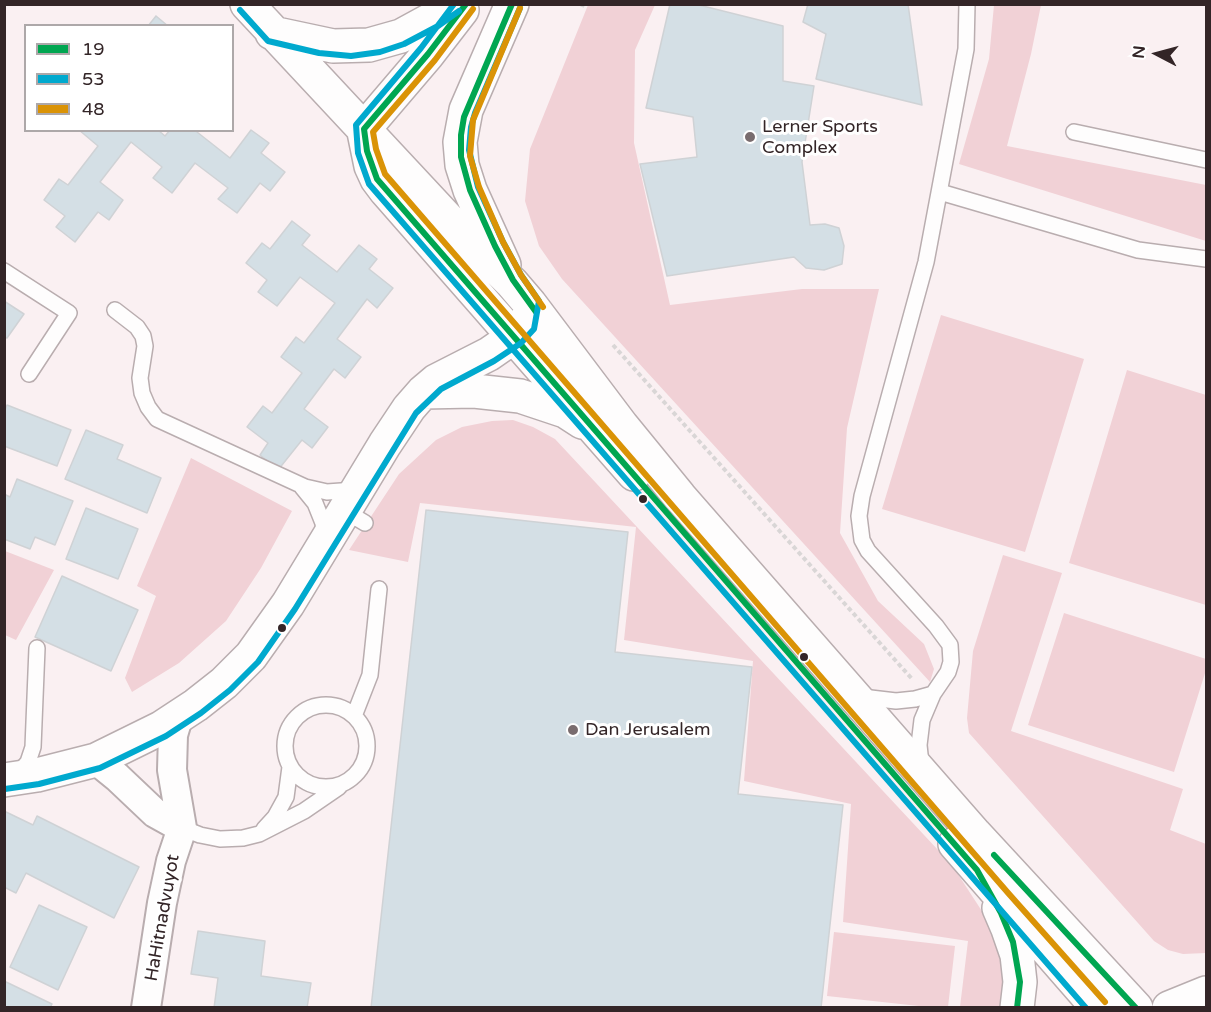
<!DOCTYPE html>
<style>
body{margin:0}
#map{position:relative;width:1211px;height:1012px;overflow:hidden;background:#faf0f2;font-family:"Varela Round",sans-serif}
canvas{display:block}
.frame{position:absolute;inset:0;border:6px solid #332527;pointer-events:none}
.legend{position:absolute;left:24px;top:24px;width:210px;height:108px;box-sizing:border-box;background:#fff;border:2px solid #ada8a9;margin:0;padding:8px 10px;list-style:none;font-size:18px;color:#332527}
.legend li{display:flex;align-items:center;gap:12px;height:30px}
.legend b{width:30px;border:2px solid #ada8a9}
.north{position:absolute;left:1127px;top:24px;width:60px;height:60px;-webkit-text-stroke:4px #fff;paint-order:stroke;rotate:276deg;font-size:16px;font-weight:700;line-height:24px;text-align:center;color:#332527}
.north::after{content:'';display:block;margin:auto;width:21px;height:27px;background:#332527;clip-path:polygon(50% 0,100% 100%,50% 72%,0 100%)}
</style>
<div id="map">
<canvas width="1211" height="1012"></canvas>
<div class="frame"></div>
<ul class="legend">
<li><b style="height:8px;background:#00a651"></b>19</li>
<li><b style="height:8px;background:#00a9ce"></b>53</li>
<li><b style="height:8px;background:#da9306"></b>48</li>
</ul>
<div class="north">N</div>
</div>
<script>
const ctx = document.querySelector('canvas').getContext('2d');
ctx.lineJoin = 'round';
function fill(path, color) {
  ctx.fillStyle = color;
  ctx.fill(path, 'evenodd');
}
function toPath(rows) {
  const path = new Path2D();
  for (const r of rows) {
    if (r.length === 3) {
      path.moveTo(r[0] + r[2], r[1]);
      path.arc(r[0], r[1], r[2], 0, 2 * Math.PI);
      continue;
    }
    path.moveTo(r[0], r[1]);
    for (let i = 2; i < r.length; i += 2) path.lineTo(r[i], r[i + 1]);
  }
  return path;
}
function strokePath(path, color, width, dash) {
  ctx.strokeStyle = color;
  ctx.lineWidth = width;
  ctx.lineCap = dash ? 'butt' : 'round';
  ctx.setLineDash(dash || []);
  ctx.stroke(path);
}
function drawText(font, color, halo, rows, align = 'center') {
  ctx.font = font + ' "Varela Round",sans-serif';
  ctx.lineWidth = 6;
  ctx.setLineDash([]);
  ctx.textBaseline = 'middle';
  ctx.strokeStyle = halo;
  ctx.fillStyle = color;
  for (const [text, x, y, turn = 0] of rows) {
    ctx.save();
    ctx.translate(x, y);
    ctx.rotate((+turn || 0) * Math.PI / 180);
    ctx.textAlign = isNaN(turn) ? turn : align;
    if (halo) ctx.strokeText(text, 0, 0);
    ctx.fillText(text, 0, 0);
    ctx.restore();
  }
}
const green = toPath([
 [588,5,655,5,635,50,634,143,670,305,802,289,879,289,847,428,840,533,878,601,924,644,934,669,930,682,562,279,539,246,525,201,530,149],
 [994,5,1041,5,1031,54,1007,146,1206,185,1206,241,959,164,989,59],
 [941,315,1084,359,1025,552,882,509],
 [1127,370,1206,395,1206,605,1069,563],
 [513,420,533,427,555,439,952,865,989,922,1006,960,1003,1007,960,1007,968,941,843,922,851,804,744,781,753,661,624,640,636,527,420,503,408,562,349,550,399,474,436,440,462,427,492,421],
 [191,458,292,511,261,568,226,621,179,663,132,692,125,678,156,596,137,586],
 [5,551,54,570,16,640,5,635],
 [1003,555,1062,573,1011,731,1183,789,1170,830,1206,844,1206,953,1183,954,1168,950,1154,941,969,733,967,718,973,651],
 [1064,613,1206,659,1206,670,1174,772,1028,725],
 [834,932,955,946,948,1007,928,1007,827,996]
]);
const building = toPath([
 [670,4,695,4,783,26,783,81,814,86,802,162,810,225,825,224,839,228,844,246,842,264,824,270,806,268,794,257,667,276,640,164,697,157,693,117,646,108,670,4],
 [808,4,908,4,922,105,816,79,826,34,803,22,808,4],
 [156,16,168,26,148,26,156,16],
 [79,130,158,130,165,136,170,130,198,130,197,132,230,158,251,130,269,143,261,153,285,172,270,191,260,183,237,213,218,199,228,188,195,163,172,193,153,178,162,167,131,142,100,182,123,200,109,220,98,212,75,242,56,227,65,216,44,200,59,179,68,185,98,146,79,130],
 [292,221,310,235,302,245,337,272,359,245,377,259,369,269,393,288,377,308,367,299,337,339,361,357,345,378,334,369,304,409,328,427,312,448,302,440,278,470,260,455,268,443,247,427,263,406,272,413,302,373,281,357,296,337,304,343,335,303,300,277,277,306,258,292,267,280,246,263,262,243,270,249,292,221],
 [4,301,24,314,7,338,4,337,4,301],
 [7,405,71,430,57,466,4,446,4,412,7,405],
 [86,430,123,445,117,459,161,478,147,513,65,479,86,430],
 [17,479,73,501,55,545,35,537,30,549,4,539,4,494,10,497,17,479],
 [86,508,138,529,118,579,66,559,86,508],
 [426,510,628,532,615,652,752,667,738,794,843,805,821,1008,371,1008,426,510],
 [62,576,138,610,111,671,35,637,62,576],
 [4,811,33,825,37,816,139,867,114,918,26,873,16,893,4,887,4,811],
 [39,905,87,927,58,990,10,967,39,905],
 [198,931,265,941,261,976,311,983,307,1008,214,1008,218,978,191,974,198,931],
 [4,981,52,1004,50,1008,4,1008,4,981]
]);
const path = toPath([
 [582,7,583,4],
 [613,345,913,680]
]);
const lane = toPath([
 [1074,132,1206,160],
 [940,192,1138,250,1206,259],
 [4,271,69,313,29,374],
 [115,310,137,327,143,336,145,346,140,378,142,393,148,407,157,419,305,487,327,492,355,490],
 [302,487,315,503,323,523,325,538],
 [345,511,365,523],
 [862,697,896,701,915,699,933,694],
 [326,746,41],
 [354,716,370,675,379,589],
 [921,764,919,745,922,720,933,694,948,672,951,662,950,645,936,626,868,551,862,540,859,516,862,496,926,262,966,49,967,4],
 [17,775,28,762,33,747,37,648],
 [182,828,200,835,220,839,243,838,259,834,304,811,339,787],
 [264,829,275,817,286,797,290,767]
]);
const street = toPath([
 [96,760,117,777,155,813,182,828],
 [146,1008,162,903,171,861,182,828,172,770,173,735,178,718]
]);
const secondary = toPath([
 [247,4,456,228,512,283,530,304,622,426,680,497,975,834,1136,1008],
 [272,33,333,46,369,45,401,36,434,18,454,4],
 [364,129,428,54,462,10],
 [364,132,371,166,377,179,386,191,634,474],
 [504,265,470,190,462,165,460,142,466,110,512,4],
 [423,392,474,391,520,396,565,411,582,422],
 [4,780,37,775,96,760,161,728,196,705,224,683,251,656,288,604,385,444,409,408,423,392,436,381,489,354,515,336,522,329,527,319],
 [955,844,1098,1008],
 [999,908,1008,929,1017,955,1020,982,1017,1008],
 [1169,1008,1206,993]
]);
const bus1 = toPath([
 [466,4,428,54,364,129,367,151,377,179,977,870,1001,913,1013,942,1020,982,1017,1008],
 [512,4,464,117,461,135,461,157,470,190,495,246,513,280,536,312],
 [994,855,1136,1008]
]);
const bus2 = toPath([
 [454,4,421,48,356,125,358,153,369,184,1086,1008],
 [240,10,268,41,319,53,351,56,380,52,404,44,438,26,459,11],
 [5,789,39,784,100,768,166,736,201,713,230,690,258,662,295,609,416,413,441,389,494,361,521,343,534,329,539,301,521,275,503,242,478,187,469,150,471,127,475,113,520,8]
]);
const bus3 = toPath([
 [520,8,473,120,470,156,479,187,503,242,521,275,543,307],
 [473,9,435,60,373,132,376,149,385,174,1009,894,1105,1002]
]);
const markers = [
 [750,137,6,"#796c6e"],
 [643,499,5,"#332527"],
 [282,628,5,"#332527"],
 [804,657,5,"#332527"],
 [573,730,6,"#796c6e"]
];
const poiNames = [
 ["Lerner Sports",762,127],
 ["Complex",762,148],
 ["Dan Jerusalem",585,730]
];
const streetNames = [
 ["HaHitnadvuyot",163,918,-80]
];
fill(green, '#f1d1d6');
fill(building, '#d4dfe5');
strokePath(building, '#cfd2d5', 1.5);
strokePath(lane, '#b9adaf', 18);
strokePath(street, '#b9adaf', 32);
strokePath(secondary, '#b9adaf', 36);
strokePath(path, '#d9d6d6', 4, [4.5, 3]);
strokePath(lane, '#fefdfd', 15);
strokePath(street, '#fefdfd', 28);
strokePath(secondary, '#fefdfd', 33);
strokePath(bus1, '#00a651', 6);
strokePath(bus2, '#00a9ce', 6);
strokePath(bus3, '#da9306', 6);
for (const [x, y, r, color] of markers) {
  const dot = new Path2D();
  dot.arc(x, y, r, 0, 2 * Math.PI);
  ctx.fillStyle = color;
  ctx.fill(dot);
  strokePath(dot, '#fff', 2);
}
drawText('18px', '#332527', '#fff', poiNames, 'left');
drawText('18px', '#332527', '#fff', streetNames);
</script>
